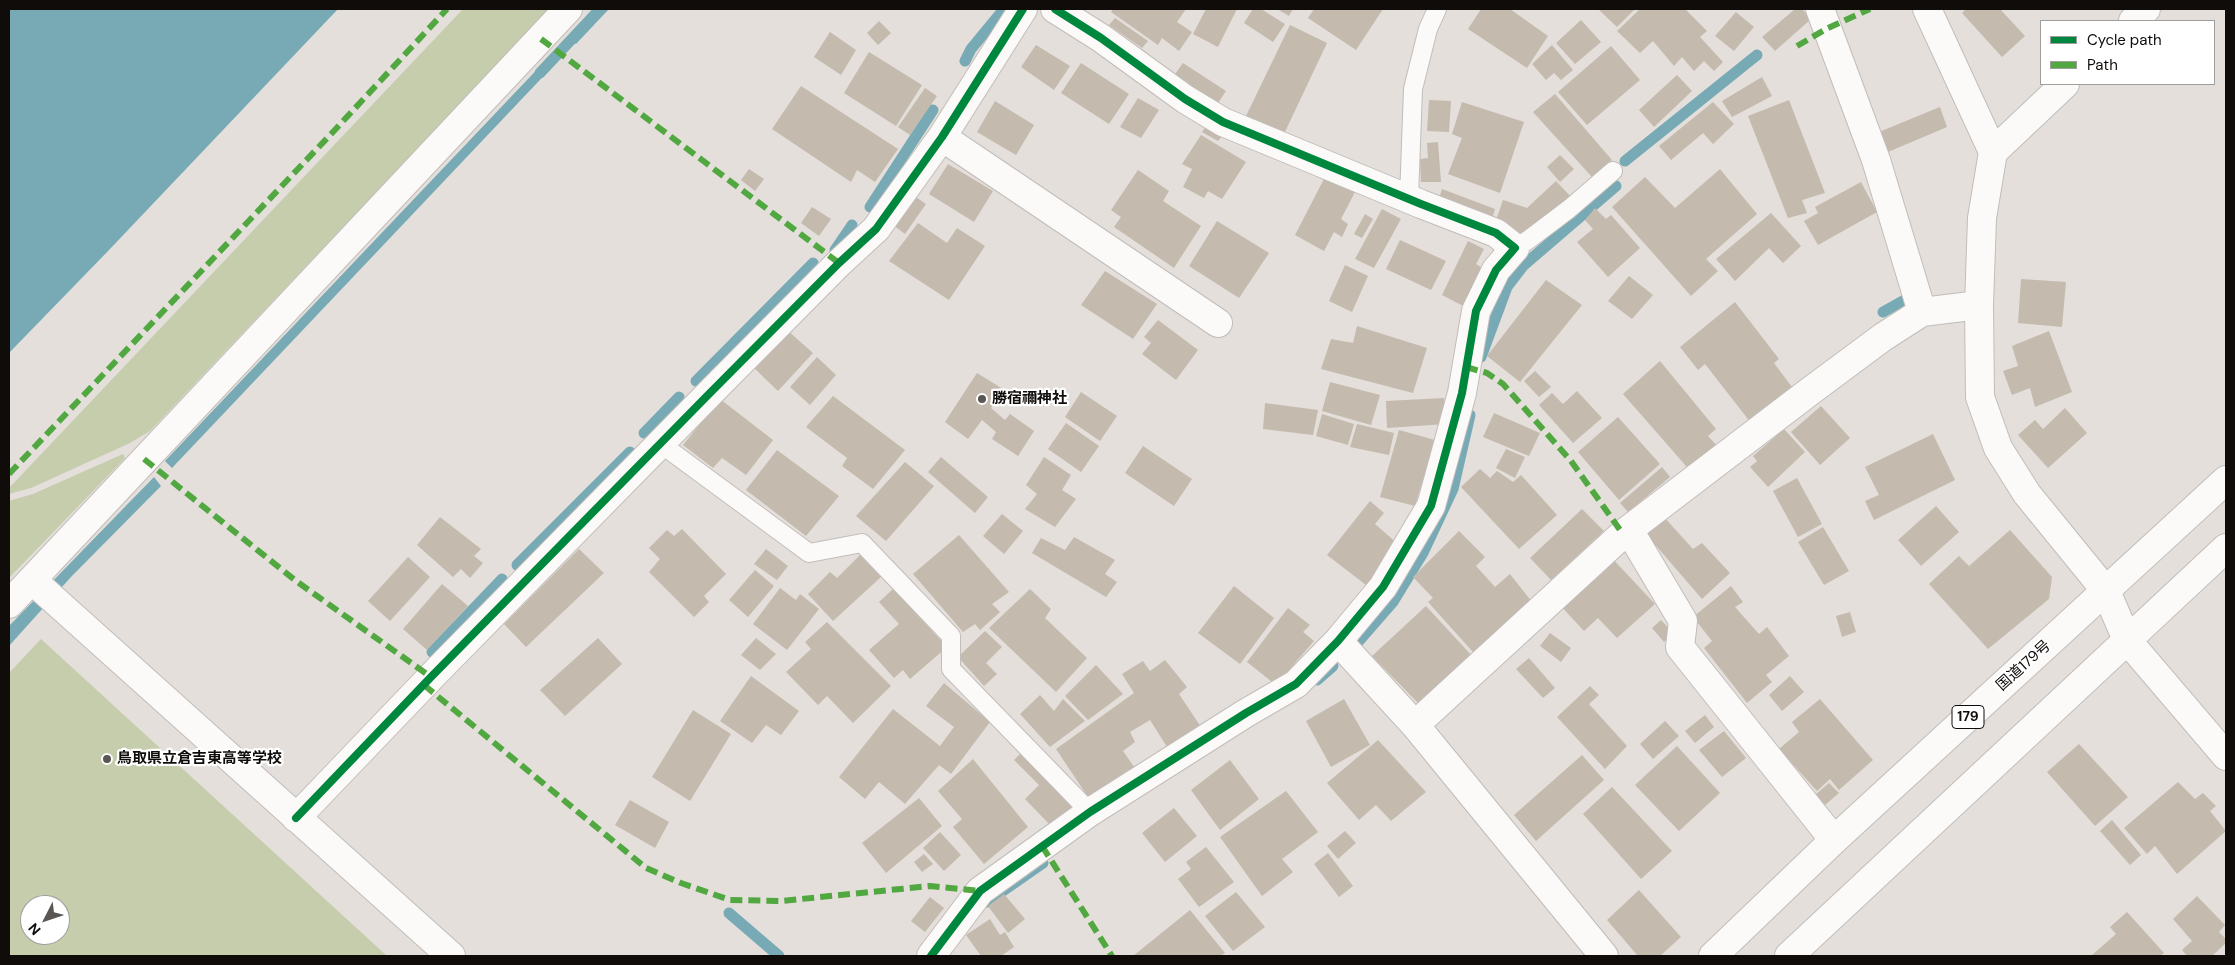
<!DOCTYPE html>
<meta charset="utf-8">
<style>
body{margin:0}
#map{position:relative;width:2235px;height:965px;overflow:hidden;background:#e4dfda;font-family:"DM Sans",sans-serif}
canvas{display:block}
.frame{position:absolute;inset:0;border:10px solid #0f0c0a;pointer-events:none}
.legend{position:absolute;left:2040px;top:20px;width:175px;height:65px;box-sizing:border-box;background:#fff;border:1px solid #9f9e9d;margin:0;padding:6px 9px;list-style:none;font-size:15px;color:#0f0c0a}
.legend li{display:flex;align-items:center;gap:10px;height:25px}
.legend b{width:25px;border:1px solid #9f9e9d}
.north{position:absolute;left:20px;top:895px;width:50px;height:50px;box-sizing:border-box;background:#fff;border:1px solid #9f9e9d;border-radius:50%;rotate:229deg;font-size:14px;font-weight:700;line-height:20px;text-align:center;color:#0f0c0a}
.north::after{content:'';display:block;margin:auto;width:18px;height:22px;background:#5a5653;clip-path:polygon(50% 0,100% 100%,50% 72%,0 100%)}
</style>
<div id="map">
<canvas width="2235" height="965"></canvas>
<div class="frame"></div>
<ul class="legend">
<li><b style="height:6px;background:#00873e"></b>Cycle path</li>
<li><b style="height:6px;background:#51a841"></b>Path</li>
</ul>
<div class="north">N</div>
</div>
<script>
const ctx = document.querySelector('canvas').getContext('2d');
ctx.lineJoin = 'round';
function fill(path, color) {
  ctx.fillStyle = color;
  ctx.fill(path, 'evenodd');
}
function toPath(rows) {
  const path = new Path2D();
  for (const r of rows) {
    path.moveTo(r[0], r[1]);
    for (let i = 2; i < r.length; i += 2) path.lineTo(r[i], r[i + 1]);
  }
  return path;
}
function strokePath(path, color, width, dash) {
  ctx.strokeStyle = color;
  ctx.lineWidth = width;
  ctx.lineCap = dash ? 'butt' : 'round';
  ctx.setLineDash(dash || []);
  ctx.stroke(path);
}
function drawText(font, color, halo, rows, align = 'center') {
  ctx.font = font + ' "DM Sans","Noto Sans JP",sans-serif';
  ctx.lineWidth = 4.5;
  ctx.setLineDash([]);
  ctx.textBaseline = 'middle';
  ctx.strokeStyle = halo;
  ctx.fillStyle = color;
  for (const [text, x, y, turn = 0] of rows) {
    ctx.save();
    ctx.translate(x, y);
    ctx.rotate((+turn || 0) * Math.PI / 180);
    ctx.textAlign = isNaN(turn) ? turn : align;
    if (halo) ctx.strokeText(text, 0, 0);
    ctx.fillText(text, 0, 0);
    ctx.restore();
  }
}
const green = toPath([
 [463,9,549,9,150,431,130,443,31,488,9,494,10,487],
 [123,454,125,458,9,578,9,501,33,494],
 [41,639,387,956,9,956,9,673],
 [30,905,60,905,60,935,30,935]
]);
const water = toPath([
 [9,9,338,9,109,250,9,353],
 [595,9,609,9,576,44,568,38],
 [546,60,555,64,172,468,165,461],
 [154,477,161,486,71,577,9,646,9,626]
]);
const stream = toPath([
 [965,61,971,49,1004,9],
 [540,73,600,9],
 [1625,161,1757,55],
 [870,207,933,110],
 [835,250,852,225],
 [1883,312,1910,297],
 [1481,357,1507,287,1524,265,1616,186],
 [696,381,813,263],
 [644,433,679,397],
 [517,565,630,452],
 [1359,641,1393,602,1423,553,1453,489,1470,415],
 [432,652,502,579],
 [1317,680,1333,666],
 [987,902,1043,863],
 [729,913,779,956]
]);
const building = toPath([
 [1113,9,1186,9,1177,22,1192,32,1179,51,1162,38,1158,45,1111,12],
 [1206,9,1237,9,1218,47,1193,34],
 [1253,9,1261,9,1285,24,1273,42,1244,23],
 [1277,9,1293,9,1289,16],
 [1314,9,1383,9,1356,50,1308,18],
 [1481,9,1510,9,1548,36,1527,68,1468,29],
 [1598,9,1635,9,1617,27],
 [1640,9,1685,9,1707,31,1700,37,1723,62,1714,71,1704,61,1694,71,1682,57,1674,66,1653,41,1640,53,1617,31],
 [1795,9,1802,9,1811,19,1775,51,1762,37],
 [1966,9,2000,9,2025,36,2002,57,1962,13],
 [1736,12,1754,27,1734,51,1715,36],
 [1115,18,1148,41,1142,48,1109,25],
 [1581,20,1601,42,1575,64,1556,43],
 [879,21,891,33,878,45,867,33],
 [1290,25,1327,43,1284,134,1246,116],
 [830,32,856,50,841,75,814,57],
 [1036,45,1070,66,1054,90,1021,67],
 [1552,45,1573,70,1561,80,1554,73,1546,80,1532,64],
 [1611,46,1640,80,1587,125,1558,92],
 [869,52,922,85,896,126,844,93],
 [1081,63,1129,94,1109,124,1061,93],
 [1183,63,1226,91,1216,106,1173,77],
 [1677,75,1692,91,1654,127,1639,110],
 [1762,77,1772,96,1732,117,1722,101],
 [801,86,898,149,875,182,857,170,851,182,772,129],
 [925,88,937,96,910,135,898,127],
 [1555,94,1612,160,1592,177,1533,112],
 [1138,98,1159,110,1141,138,1120,127],
 [1429,100,1451,101,1449,132,1427,131],
 [1789,100,1825,193,1802,200,1807,213,1788,218,1748,116],
 [995,101,1034,125,1016,155,977,132],
 [1462,102,1524,122,1500,193,1448,174,1462,138,1452,134],
 [1713,102,1734,124,1713,144,1703,133,1671,160,1659,146],
 [1940,107,1947,127,1888,152,1879,132],
 [1206,126,1223,135,1218,141,1202,132],
 [1201,135,1246,162,1222,199,1208,191,1204,198,1183,187,1192,169,1182,164],
 [1438,142,1441,182,1421,182,1420,159,1428,158,1427,143],
 [1560,155,1574,169,1560,182,1547,167],
 [948,164,993,191,974,222,929,194],
 [749,169,764,179,755,191,741,180],
 [1720,169,1757,214,1706,259,1718,271,1691,296,1612,207,1645,177,1675,208],
 [1138,170,1169,191,1163,201,1201,226,1174,268,1114,227,1121,217,1111,210],
 [1325,177,1355,192,1341,219,1348,224,1342,237,1334,232,1324,251,1295,235],
 [1556,181,1574,200,1529,238,1495,223,1503,200,1527,208],
 [1861,182,1877,212,1818,245,1804,221,1818,213,1815,207],
 [1442,189,1495,209,1491,222,1438,202],
 [913,195,926,204,905,234,893,225],
 [812,207,831,219,819,236,801,223],
 [1595,208,1606,219,1611,215,1640,248,1608,277,1577,242,1593,229,1585,220],
 [1382,209,1401,219,1374,268,1355,259],
 [1771,213,1801,246,1783,263,1769,248,1735,281,1716,259],
 [1365,214,1373,219,1362,238,1354,234],
 [1217,221,1269,253,1239,298,1189,266],
 [918,223,947,243,957,228,985,246,949,300,889,261],
 [1400,240,1446,261,1431,290,1386,269],
 [1468,241,1484,249,1476,264,1487,271,1469,309,1442,295],
 [1345,265,1368,276,1352,312,1329,301],
 [1105,271,1157,304,1133,339,1081,305],
 [1629,276,1653,295,1632,319,1608,301],
 [2021,279,2066,282,2062,327,2018,323],
 [1546,280,1582,305,1520,382,1487,356],
 [1735,302,1779,359,1774,363,1795,391,1751,423,1705,364,1698,370,1680,347],
 [1158,320,1198,350,1176,380,1142,354,1151,343,1144,337],
 [1357,326,1427,348,1413,393,1321,369,1331,339,1353,343],
 [787,330,813,353,778,391,753,367],
 [2049,331,2072,392,2035,407,2030,388,2012,395,2003,371,2018,366,2012,346],
 [817,357,836,375,810,405,790,387],
 [1660,361,1716,429,1708,436,1721,450,1693,474,1623,394],
 [1535,371,1551,387,1539,397,1524,381],
 [977,373,1003,389,991,408,1005,420,1010,414,1034,431,1018,456,992,439,996,432,982,420,968,439,945,422],
 [1330,382,1380,395,1371,425,1322,411],
 [1577,391,1602,418,1573,443,1539,405,1552,393,1563,404],
 [1081,392,1117,416,1100,441,1065,417],
 [833,396,905,450,873,489,842,466,847,458,806,427],
 [1444,398,1446,424,1387,428,1386,401],
 [720,399,773,440,746,475,722,458,713,468,683,445],
 [1265,403,1318,410,1313,435,1263,429],
 [1821,406,1850,438,1820,465,1791,432],
 [2065,408,2087,433,2048,468,2018,435,2035,420,2043,429],
 [1494,413,1540,433,1529,456,1483,437],
 [1322,414,1354,424,1348,445,1316,436],
 [1618,417,1660,464,1619,500,1578,452],
 [1066,423,1099,446,1081,472,1048,449],
 [1357,424,1394,433,1389,455,1350,447],
 [1784,429,1805,452,1768,487,1750,467,1757,461,1753,456],
 [1399,430,1435,440,1415,506,1380,497],
 [1933,434,1955,480,1874,520,1865,501,1879,495,1865,467],
 [1143,446,1192,479,1174,506,1125,473],
 [1506,449,1525,457,1515,478,1496,468],
 [777,450,839,496,806,536,746,490],
 [941,457,988,497,975,513,928,472],
 [1044,457,1071,475,1062,490,1076,499,1055,527,1025,509,1037,494,1026,485],
 [905,462,934,486,886,541,856,516],
 [1662,467,1670,477,1628,512,1620,503],
 [1480,469,1490,478,1497,471,1513,482,1521,475,1557,515,1519,549,1461,487],
 [1797,478,1822,524,1798,537,1773,491],
 [1370,501,1384,513,1375,524,1398,544,1366,585,1327,555],
 [1936,506,1959,532,1921,566,1898,540],
 [1582,509,1604,531,1551,580,1530,558],
 [1002,514,1023,531,1004,554,983,536],
 [1663,516,1693,549,1702,543,1730,573,1702,599,1645,533],
 [440,517,481,549,474,556,483,563,470,578,461,569,453,577,417,545],
 [1823,527,1849,571,1824,585,1798,542],
 [682,529,726,574,704,596,709,602,694,617,649,572,660,559,649,548,667,530,674,536],
 [2010,530,2052,577,2049,599,1988,649,1929,584,1959,556,1969,566],
 [1459,531,1485,557,1476,566,1495,587,1510,574,1532,602,1473,652,1428,602,1433,598,1413,577],
 [959,535,1009,592,992,604,1000,612,980,630,975,624,963,632,913,574],
 [1074,537,1115,560,1105,574,1117,582,1106,597,1032,553,1041,538,1065,550],
 [579,549,604,573,526,647,504,624],
 [766,549,788,566,777,580,754,564],
 [860,555,881,577,833,621,808,594,830,572,837,578],
 [1610,556,1655,604,1617,638,1598,618,1584,631,1558,603],
 [408,557,430,577,390,621,368,601],
 [755,570,774,586,748,617,729,600],
 [442,584,468,606,427,650,403,629],
 [1234,586,1274,618,1240,664,1198,633],
 [1731,586,1743,602,1735,607,1759,634,1767,627,1789,656,1766,675,1772,682,1747,703,1704,648,1712,641,1693,617],
 [780,588,796,600,800,594,819,609,787,650,753,624],
 [893,589,947,647,910,679,903,670,894,678,869,650,899,624,879,602],
 [1030,589,1051,609,1045,618,1087,658,1056,692,989,628],
 [1426,606,1473,657,1421,706,1372,656],
 [1288,608,1310,625,1303,632,1314,641,1276,685,1247,662],
 [1850,612,1856,632,1842,637,1836,616],
 [1661,620,1674,634,1664,642,1652,628],
 [827,622,891,686,853,723,827,696,818,705,786,672,811,649,805,642],
 [985,631,1002,647,986,663,997,674,984,686,958,657],
 [1550,633,1571,648,1561,662,1540,646],
 [598,638,622,664,565,716,540,690],
 [756,638,776,654,760,670,741,655],
 [1529,658,1555,688,1543,698,1516,669],
 [1165,660,1187,687,1179,694,1203,730,1169,750,1150,720,1130,732,1135,742,1123,751,1137,771,1090,800,1056,749,1134,693,1122,674,1143,661,1150,671],
 [1096,665,1123,694,1088,720,1065,696],
 [751,676,799,711,781,735,766,725,752,743,720,721],
 [1790,676,1804,692,1782,711,1769,695],
 [944,683,990,722,951,774,939,765,905,804,879,782,865,799,839,777,893,709,940,746,954,727,926,706],
 [1590,686,1599,695,1589,704,1627,746,1605,769,1557,717],
 [1040,695,1054,711,1063,699,1085,721,1050,747,1020,714],
 [1344,699,1370,745,1331,767,1306,721],
 [1820,699,1873,760,1839,790,1830,779,1817,791,1779,749,1799,732,1792,722],
 [693,710,731,734,690,801,652,777],
 [1705,715,1714,727,1695,743,1685,731],
 [1665,721,1679,736,1653,759,1640,744],
 [1724,731,1746,758,1722,777,1699,750],
 [1378,740,1426,792,1391,821,1376,805,1359,820,1327,783],
 [2079,744,2128,797,2095,826,2047,772],
 [1677,746,1720,793,1679,831,1635,785],
 [1022,752,1073,808,1053,828,1025,799,1039,785,1014,760],
 [1582,755,1604,780,1536,841,1514,815],
 [973,759,1028,827,984,864,953,827,962,819,938,791],
 [1230,760,1259,799,1220,830,1191,790],
 [2178,782,2195,799,2203,793,2216,806,2210,811,2226,831,2177,874,2155,846,2147,854,2124,828],
 [1829,783,1839,793,1825,805,1815,795],
 [1612,787,1672,851,1641,879,1583,814],
 [1286,791,1318,832,1282,859,1293,872,1262,896,1220,837],
 [919,798,942,826,886,873,862,843],
 [630,800,669,822,655,848,615,825],
 [1174,808,1197,836,1165,862,1142,833],
 [2112,820,2141,855,2130,865,2100,831],
 [1345,831,1356,843,1338,859,1327,846],
 [940,832,961,855,944,871,923,848],
 [1206,847,1234,882,1199,907,1178,879,1191,869,1186,862],
 [1328,853,1353,886,1339,897,1314,864],
 [924,854,933,864,922,872,914,862],
 [1639,890,1681,937,1660,956,1638,956,1607,920],
 [1236,892,1265,927,1233,951,1205,916],
 [1004,894,1025,919,1008,933,988,906],
 [2197,896,2225,925,2219,932,2226,939,2226,943,2212,956,2187,956,2182,950,2192,941,2173,919],
 [930,897,944,908,925,932,911,921],
 [1190,910,1225,953,1220,956,1133,956],
 [2127,912,2164,953,2160,956,2091,956,2116,934,2110,927],
 [990,919,1000,935,1005,932,1014,947,1001,956,981,956,966,935]
]);
const service = toPath([
 [1409,198,1413,89,1428,29,1437,9],
 [1515,248,1528,240,1569,209,1613,171],
 [661,444,809,553,862,543,951,636,951,669,1090,812]
]);
const minor = toPath([
 [1820,9,1876,160,1922,312],
 [2133,21,2146,9],
 [942,137,1218,323],
 [1993,152,2065,84],
 [1629,530,1683,621,1680,647,1834,840],
 [32,580,451,956],
 [9,604,568,9],
 [1338,641,1415,725,1604,956],
 [1415,725,1623,534,1809,392,1883,337,1922,312,1979,305],
 [296,818,431,677,707,396,839,263,876,229,942,137,1023,9],
 [931,956,980,891,1090,812,1246,713,1296,684,1338,641,1383,587,1431,506,1462,393,1476,311,1496,270,1515,248,1496,233,1421,204,1223,122,1185,99,1101,38,1055,9]
]);
const tertiary = toPath([
 [1927,9,1993,152,1982,218,1979,305,1980,397,1998,448,2027,494,2106,591,2127,640,2226,756]
]);
const trunk = toPath([
 [1713,956,1834,840,2226,480],
 [1789,956,2226,548]
]);
const quiet = toPath([
 [541,39,839,263],
 [1797,46,1828,28,1870,9],
 [1466,367,1487,373,1503,384,1571,461,1623,534],
 [144,459,296,581,431,677],
 [9,474,332,133,447,9],
 [424,685,646,868,681,883,730,900,781,901,930,886,980,891],
 [1042,846,1112,956]
]);
const cycleway = toPath([
 [296,818,431,677,707,396,839,263,876,229,942,137,1023,9],
 [931,956,980,891,1090,812,1246,713,1296,684,1338,641,1383,587,1431,506,1462,393,1476,311,1496,270,1515,248,1496,233,1421,204,1223,122,1185,99,1101,38,1055,9]
]);
const markers = [
 [982,399,5,"#5a5653"],
 [107,759,5,"#5a5653"]
];
const shields = [
 [1968,717,32]
];
const shieldNames = [
 ["179",1968,717]
];
const poiNames = [
 ["勝宿禰神社",992,399],
 ["鳥取県立倉吉東高等学校",117,759]
];
const streetNames = [
 ["国道179号",2024,666,-42]
];
fill(green, '#c5cdac');
fill(water, '#78aab6');
strokePath(stream, '#78aab6', 11);
fill(building, '#c4baae');
strokePath(service, '#c1bdba', 20);
strokePath(minor, '#c1bdba', 30);
strokePath(tertiary, '#c1bdba', 30);
strokePath(trunk, '#c1bdba', 30);
strokePath(service, '#fbfaf9', 18);
strokePath(minor, '#fbfaf9', 28);
strokePath(tertiary, '#fbfaf9', 28);
strokePath(trunk, '#fbfaf9', 28);
strokePath(quiet, '#51a841', 6, [12, 6]);
strokePath(cycleway, '#00873e', 8);
for (const [x, y, r, color] of markers) {
  const dot = new Path2D();
  dot.arc(x, y, r, 0, 2 * Math.PI);
  ctx.fillStyle = color;
  ctx.fill(dot);
  strokePath(dot, '#fff', 2);
}
for (const [x, y, w] of shields) {
  const box = new Path2D();
  box.roundRect(x - w / 2, y - 11.5, w, 23, 4);
  ctx.fillStyle = '#fff';
  ctx.fill(box);
  strokePath(box, '#0f0c0a', 1);
}
drawText('bold 14px', '#0f0c0a', null, shieldNames);
drawText('bold 15px', '#0f0c0a', '#fff', poiNames, 'left');
drawText('15px', '#0f0c0a', '#fff', streetNames);
</script>
